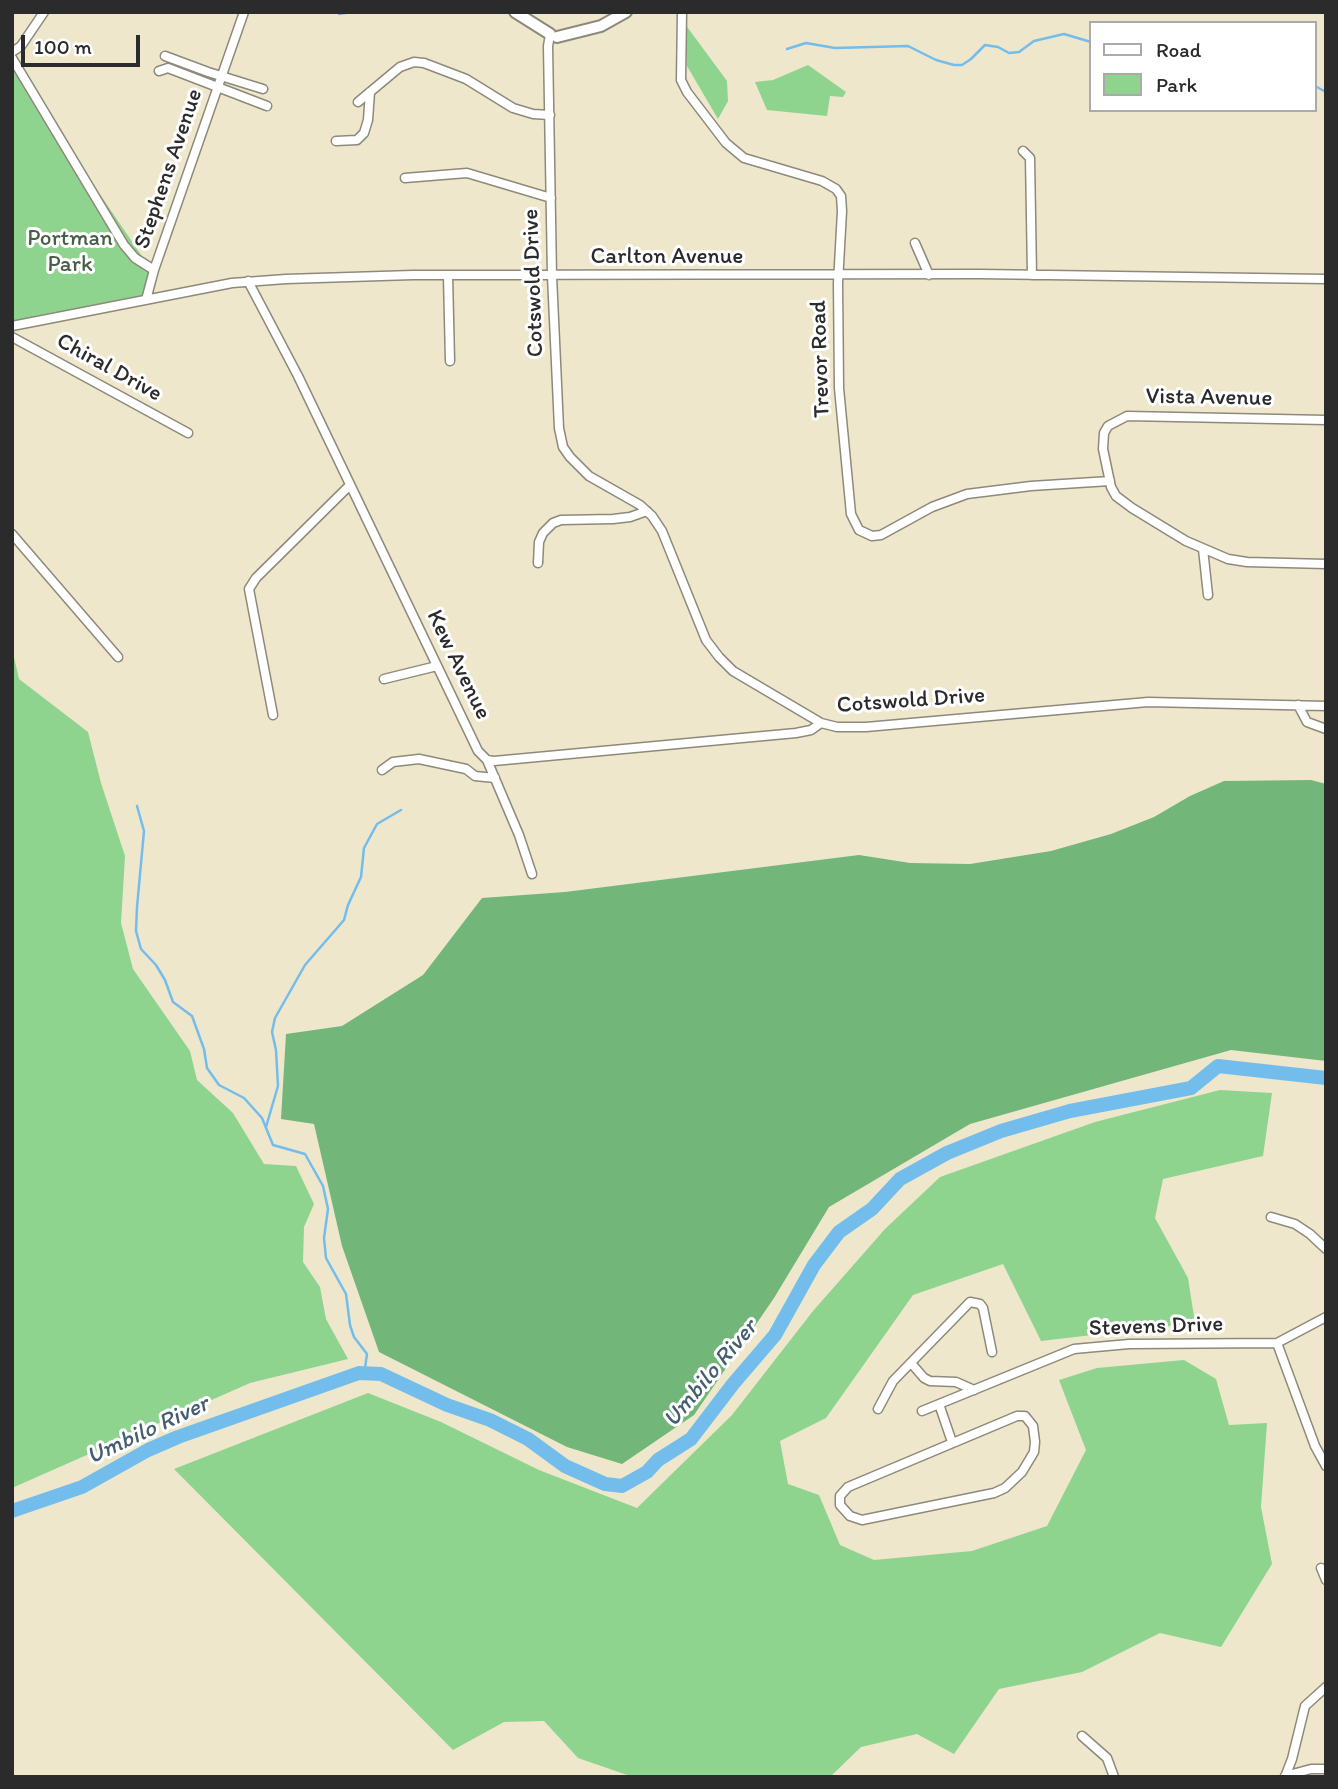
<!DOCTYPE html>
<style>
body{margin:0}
#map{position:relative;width:1338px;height:1789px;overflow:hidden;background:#efe7cb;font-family:Itim,sans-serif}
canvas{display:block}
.frame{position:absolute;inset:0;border:14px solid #2b2b2b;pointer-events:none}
.legend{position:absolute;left:1089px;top:21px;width:228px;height:91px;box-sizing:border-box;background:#fff;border:2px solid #aaa;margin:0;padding:9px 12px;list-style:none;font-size:21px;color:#2b2b2b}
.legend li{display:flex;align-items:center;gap:14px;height:35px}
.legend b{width:35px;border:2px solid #aaa}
.scale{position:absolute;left:21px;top:35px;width:119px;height:32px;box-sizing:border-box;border:4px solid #2b2b2b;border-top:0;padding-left:9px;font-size:21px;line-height:24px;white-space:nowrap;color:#2b2b2b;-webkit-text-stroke:5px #fff;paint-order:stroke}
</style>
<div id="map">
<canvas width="1338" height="1789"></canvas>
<div class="frame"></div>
<ul class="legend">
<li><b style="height:9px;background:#fff"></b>Road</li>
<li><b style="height:19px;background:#8ed48e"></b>Park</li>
</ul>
<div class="scale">100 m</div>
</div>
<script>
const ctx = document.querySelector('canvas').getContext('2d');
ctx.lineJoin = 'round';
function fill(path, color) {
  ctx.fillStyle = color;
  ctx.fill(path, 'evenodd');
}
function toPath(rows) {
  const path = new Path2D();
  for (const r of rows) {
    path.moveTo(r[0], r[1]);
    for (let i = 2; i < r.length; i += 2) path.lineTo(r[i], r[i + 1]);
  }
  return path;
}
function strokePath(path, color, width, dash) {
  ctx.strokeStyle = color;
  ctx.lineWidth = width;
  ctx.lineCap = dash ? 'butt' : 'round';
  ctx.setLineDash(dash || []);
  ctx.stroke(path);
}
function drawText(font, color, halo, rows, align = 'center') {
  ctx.font = font + ' Itim,sans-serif';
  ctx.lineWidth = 6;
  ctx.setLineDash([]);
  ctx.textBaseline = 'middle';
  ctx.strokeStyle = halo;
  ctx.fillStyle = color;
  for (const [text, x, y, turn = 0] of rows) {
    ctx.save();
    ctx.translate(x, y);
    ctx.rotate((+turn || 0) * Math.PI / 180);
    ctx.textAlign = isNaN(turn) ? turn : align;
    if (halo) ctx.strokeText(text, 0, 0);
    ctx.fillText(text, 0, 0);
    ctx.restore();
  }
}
const green = toPath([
 [685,24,727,81,728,101,718,119,687,66],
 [12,65,150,268,147,296,12,321],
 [808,65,846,92,843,97,830,96,827,116,767,110,755,82,773,80],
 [12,648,19,679,88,732,101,783,125,856,121,923,133,969,190,1051,197,1080,233,1113,264,1164,296,1166,314,1204,304,1227,303,1262,320,1287,326,1319,348,1359,250,1383,12,1488],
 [1220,1090,1272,1093,1263,1156,1163,1179,1155,1218,1188,1278,1195,1323,1041,1341,1003,1264,913,1295,826,1418,780,1441,788,1484,819,1495,840,1545,874,1560,972,1551,1047,1526,1086,1450,1059,1380,1097,1368,1184,1360,1216,1379,1229,1425,1267,1423,1261,1507,1272,1564,1221,1647,1160,1633,1082,1672,999,1689,954,1754,917,1734,861,1747,830,1777,633,1777,578,1758,544,1721,504,1722,453,1750,174,1469,368,1393,441,1422,539,1470,637,1508,732,1415,813,1311,885,1229,940,1177,1095,1122]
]);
const forest = toPath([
 [1311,780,1326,784,1326,1061,1231,1050,970,1124,829,1207,774,1298,694,1415,622,1464,567,1447,379,1352,342,1246,314,1124,281,1119,286,1034,342,1026,423,975,482,898,565,892,859,855,910,863,970,864,1051,851,1111,834,1154,817,1190,796,1224,781]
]);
const stream = toPath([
 [339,14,352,12],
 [787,49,806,43,835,48,908,46,936,60,954,65,962,65,971,59,985,45,998,47,1009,53,1019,52,1034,41,1064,34,1091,42],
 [1315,86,1326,92],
 [137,806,144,831,137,907,136,931,141,949,156,965,165,980,173,1002,192,1016,204,1049,207,1068,219,1085,244,1098,262,1118,273,1145,305,1154,323,1186,328,1209,324,1238,326,1258,346,1294,350,1325,354,1337,367,1354,365,1368,369,1374],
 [266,1127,278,1086,276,1050,272,1032,275,1018,305,965,344,920,348,905,361,877,364,848,377,824,401,810]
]);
const river = toPath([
 [12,1511,82,1487,148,1450,178,1437,359,1373,381,1374,447,1405,490,1420,528,1439,565,1466,605,1484,622,1486,647,1472,658,1460,691,1439,733,1384,775,1335,814,1265,839,1232,872,1209,900,1179,947,1153,1001,1131,1070,1111,1191,1088,1218,1066,1326,1078]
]);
const minor = toPath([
 [682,12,681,80,687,92,726,143,744,158,822,181,836,189,841,196,842,211,838,283,839,388,851,514,859,530,872,536,881,535,932,507,967,494,1031,486,1110,481],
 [550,35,548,46,552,276,559,428,563,447,570,457,589,476,640,505,652,516,662,531,706,640,719,657,733,671,821,723,837,727,866,727,1148,702,1326,706],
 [12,52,21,46,44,12],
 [165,56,208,72,263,89],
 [12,58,124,245,135,258,154,270],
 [159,71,168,68,267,106],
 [358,102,400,67,414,62,424,63,466,79,513,108,533,114,550,115],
 [336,141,357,140,364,133,368,120,370,92],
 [1023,151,1030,158,1032,275],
 [405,178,467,173,551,198],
 [915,243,929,275],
 [448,276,450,361],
 [248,281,298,376,478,751,487,760,494,761,796,733,811,730,821,723],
 [146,300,154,270,244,12],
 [12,326,232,283,286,279,413,275,979,274,1326,279],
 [12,337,188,433],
 [1326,420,1127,416,1108,426,1104,433,1103,449,1111,487,1116,496,1132,508,1186,541,1228,559,1247,562,1326,564],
 [12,534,118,657],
 [1203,549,1208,595],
 [538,563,539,542,543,533,553,523,561,520,613,519,630,517,647,511],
 [384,679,437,666],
 [1298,705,1307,722,1326,729],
 [273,715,249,589,256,578,350,485],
 [487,760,519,835,532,874],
 [382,770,393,762,419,759,466,769,475,776,495,778],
 [1271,1217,1295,1224,1310,1234,1326,1249],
 [1277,1343,1315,1446,1326,1466],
 [911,1363,924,1378,930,1381,956,1382,974,1390],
 [939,1404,952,1442],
 [878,1409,893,1381,970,1302,980,1304,983,1308,992,1352],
 [922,1411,1074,1349,1129,1344,1277,1343,1326,1317],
 [1017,1416,1025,1416,1033,1426,1035,1442,1034,1452,1022,1472,1005,1488,994,1493,862,1520,850,1516,840,1505,840,1496,848,1487,1017,1416],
 [1321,1568,1326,1580],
 [1082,1736,1107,1758,1114,1777],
 [1285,1776,1311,1769,1326,1769],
 [1285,1777,1292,1759,1305,1706,1326,1687]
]);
const tertiary = toPath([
 [515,12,550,34],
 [557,37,601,26,626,12]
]);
const streetNames = [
 ["Stephens Avenue",169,169,-71],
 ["Carlton Avenue",667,257],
 ["Cotswold Drive",534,283,-92],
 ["Trevor Road",821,359,-92],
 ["Chiral Drive",109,368,29],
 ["Vista Avenue",1209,398,1],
 ["Kew Avenue",458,665,64],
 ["Cotswold Drive",911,701,-4],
 ["Stevens Drive",1156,1327,-2]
];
const parkNames = [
 ["Portman",70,239],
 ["Park",70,265]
];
const waterNames = [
 ["Umbilo River",711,1374,-50],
 ["Umbilo River",148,1431,-25]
];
fill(green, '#8ed48e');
fill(forest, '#72b679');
strokePath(stream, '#73bdec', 2.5);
strokePath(river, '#73bdec', 14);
strokePath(minor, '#8d897b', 11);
strokePath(tertiary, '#8d897b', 14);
strokePath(minor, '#fff', 8);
strokePath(tertiary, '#fff', 10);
drawText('23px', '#2b2b2b', '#fff', streetNames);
drawText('23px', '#495e49', '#fff', parkNames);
drawText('italic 24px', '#445e6f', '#fff', waterNames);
</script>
